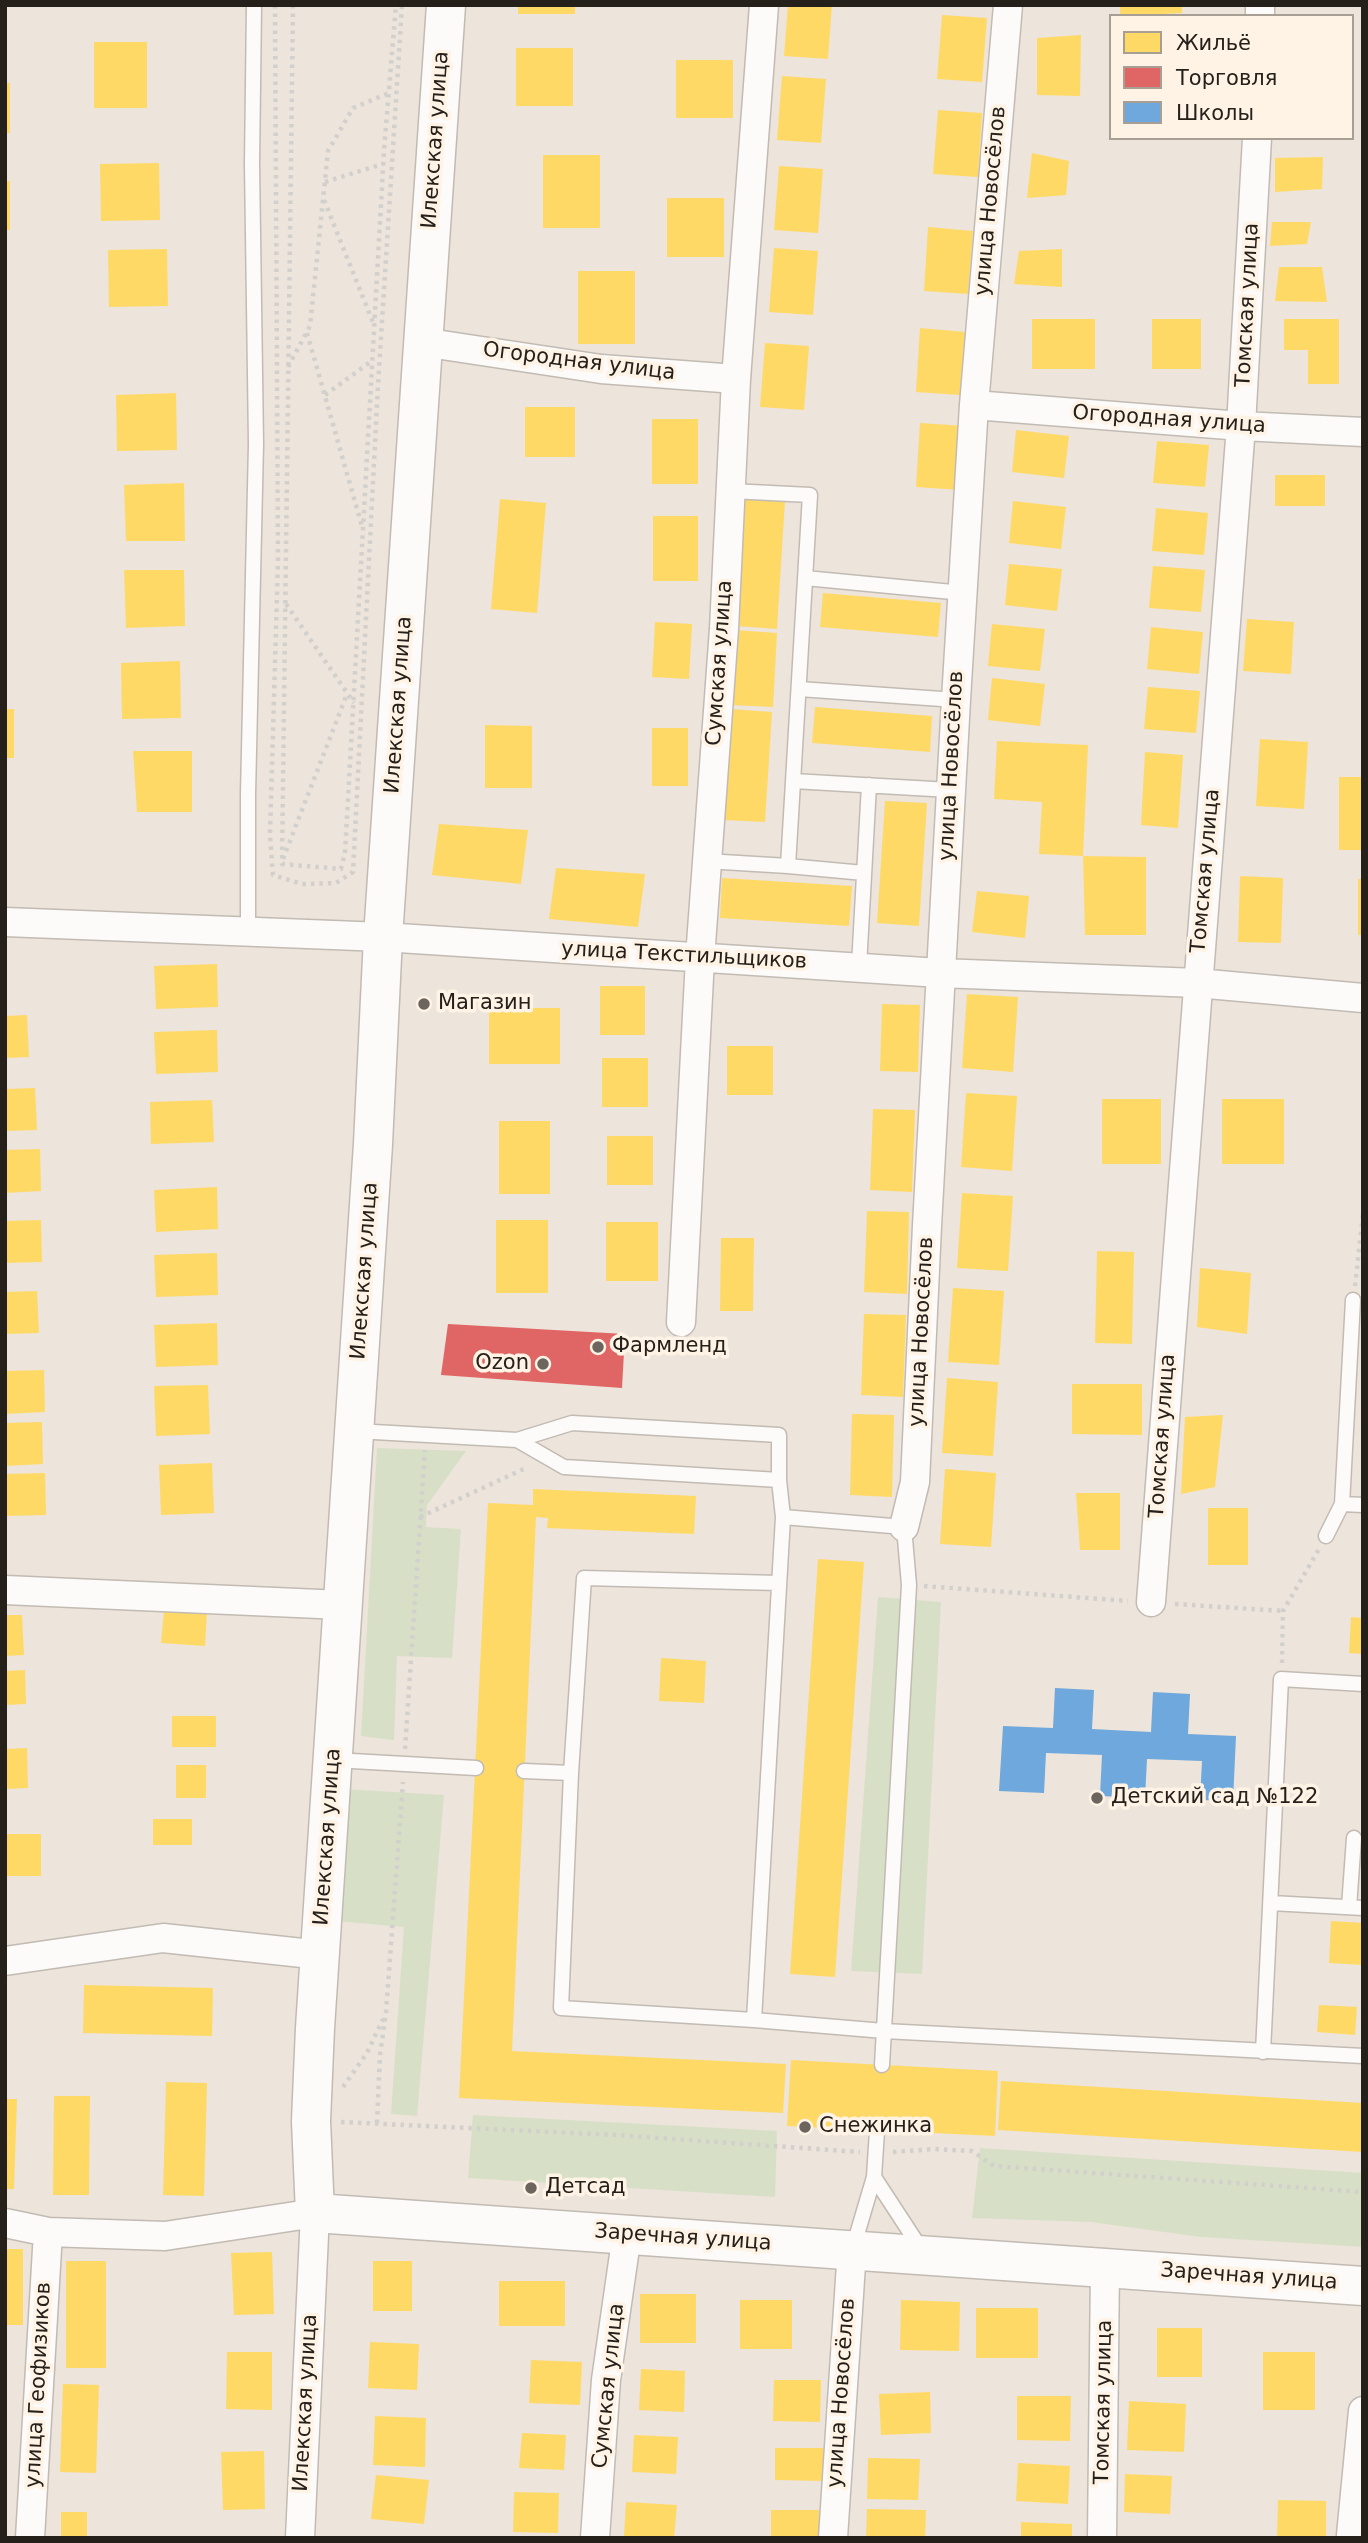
<!DOCTYPE html>
<meta charset="utf-8">
<style>
body{margin:0}
#map{position:relative;width:1368px;height:2543px;overflow:hidden;background:#ede4db;font-family:"DejaVu Sans",sans-serif}
canvas{display:block}
.frame{position:absolute;inset:0;border:7px solid #26201a;pointer-events:none}
.legend{position:absolute;left:1109px;top:14px;width:245px;height:126px;box-sizing:border-box;background:#fff3e5;border:2px solid #a89f94;margin:0;padding:9px 12px;list-style:none;font-size:21px;color:#26201a}
.legend li{display:flex;align-items:center;gap:14px;height:35px}
.legend b{width:35px;border:2px solid #a89f94}
</style>
<div id="map">
<canvas width="1368" height="2543"></canvas>
<div class="frame"></div>
<ul class="legend">
<li><b style="height:19px;background:#ffd966"></b>Жильё</li>
<li><b style="height:19px;background:#e06666"></b>Торговля</li>
<li><b style="height:19px;background:#6fa8dc"></b>Школы</li>
</ul>
</div>
<script>
const ctx = document.querySelector('canvas').getContext('2d');
ctx.lineJoin = 'round';
function fill(path, color) {
  ctx.fillStyle = color;
  ctx.fill(path, 'evenodd');
}
function toPath(rows) {
  const path = new Path2D();
  for (const r of rows) {
    path.moveTo(r[0], r[1]);
    for (let i = 2; i < r.length; i += 2) path.lineTo(r[i], r[i + 1]);
  }
  return path;
}
function strokePath(path, color, width, dash) {
  ctx.strokeStyle = color;
  ctx.lineWidth = width;
  ctx.lineCap = dash ? 'butt' : 'round';
  ctx.setLineDash(dash || []);
  ctx.stroke(path);
}
function drawText(font, color, halo, rows, align = 'center') {
  ctx.font = font + ' "DejaVu Sans",sans-serif';
  ctx.lineWidth = 7;
  ctx.setLineDash([]);
  ctx.textBaseline = 'middle';
  ctx.strokeStyle = halo;
  ctx.fillStyle = color;
  for (const [text, x, y, turn = 0] of rows) {
    ctx.save();
    ctx.translate(x, y);
    ctx.rotate((+turn || 0) * Math.PI / 180);
    ctx.textAlign = isNaN(turn) ? turn : align;
    if (halo) ctx.strokeText(text, 0, 0);
    ctx.fillText(text, 0, 0);
    ctx.restore();
  }
}
const green = toPath([
 [377,1448,466,1451,427,1505,426,1527,461,1529,452,1658,397,1656,394,1740,361,1736],
 [878,1597,941,1602,922,1974,851,1971],
 [343,1789,444,1795,417,2116,391,2114,404,1927,336,1921],
 [473,2115,777,2131,775,2197,468,2178],
 [980,2148,1363,2173,1363,2247,1201,2237,1091,2222,972,2218]
]);
const homes = toPath([
 [518,5,575,5,575,14,518,14],
 [788,5,832,5,828,59,784,56],
 [1120,5,1182,5,1182,13,1120,16],
 [942,15,987,18,982,82,937,79],
 [1081,35,1080,96,1037,95,1037,38],
 [94,42,147,42,147,108,94,108],
 [516,48,573,48,573,106,516,106],
 [676,60,733,60,733,118,676,118],
 [782,76,826,79,821,143,777,140],
 [5,83,10,83,10,133,5,133],
 [938,110,982,113,978,177,933,174],
 [1032,153,1069,161,1066,195,1027,198],
 [543,155,600,155,600,228,543,228],
 [1323,157,1322,189,1275,192,1275,158],
 [159,163,160,220,101,221,100,164],
 [779,166,823,169,818,233,774,230],
 [5,181,10,181,10,230,5,230],
 [667,198,724,198,724,257,667,257],
 [1272,222,1311,222,1307,244,1270,246],
 [928,227,973,231,968,294,924,291],
 [774,248,818,251,813,315,769,312],
 [167,249,168,306,109,307,108,250],
 [1062,249,1062,287,1014,284,1019,251],
 [1279,267,1322,267,1327,302,1275,301],
 [578,271,635,271,635,344,578,344],
 [1032,319,1095,319,1095,369,1032,369],
 [1152,319,1201,319,1201,369,1152,369],
 [1284,319,1339,319,1339,384,1308,384,1308,350,1284,350],
 [920,328,965,332,960,395,916,392],
 [765,343,809,346,804,410,760,407],
 [176,393,177,450,117,451,116,395],
 [525,407,575,407,575,457,525,457],
 [652,419,698,419,698,484,652,484],
 [920,423,965,426,960,490,916,487],
 [1016,430,1069,436,1064,478,1012,472],
 [1157,441,1209,445,1205,487,1153,483],
 [1275,475,1325,475,1325,506,1275,506],
 [184,483,185,541,126,541,124,485],
 [743,498,785,500,777,629,735,626],
 [500,499,546,503,537,613,491,609],
 [1013,501,1066,507,1061,549,1009,543],
 [1156,508,1208,513,1204,555,1152,551],
 [653,516,698,516,698,581,653,581],
 [1009,564,1062,569,1057,611,1005,605],
 [1153,566,1205,570,1201,612,1149,608],
 [124,570,184,570,185,626,126,628],
 [823,593,941,603,938,637,820,627],
 [1247,619,1294,622,1291,674,1243,671],
 [655,622,692,624,689,679,652,677],
 [992,624,1045,629,1040,671,988,666],
 [1151,627,1203,632,1199,674,1147,669],
 [735,630,777,633,773,707,730,705],
 [180,661,181,718,122,719,121,663],
 [992,678,1045,684,1040,726,988,720],
 [1148,687,1200,691,1196,733,1144,729],
 [815,707,932,716,930,752,812,743],
 [5,709,14,709,14,758,5,758],
 [730,709,772,712,765,822,723,820],
 [485,725,532,726,532,788,485,788],
 [652,728,688,728,688,786,652,786],
 [1260,739,1308,742,1304,809,1256,806],
 [997,741,1088,745,1083,856,1039,854,1042,802,994,799],
 [133,751,192,751,192,812,137,812],
 [1145,752,1183,755,1178,828,1141,825],
 [1339,777,1363,777,1363,850,1339,850],
 [885,801,927,803,919,926,877,923],
 [439,824,528,830,521,884,432,875],
 [1083,856,1146,857,1146,935,1085,935],
 [556,868,645,874,638,927,549,919],
 [1240,876,1283,878,1281,943,1238,942],
 [722,878,852,886,849,926,720,918],
 [1358,879,1363,879,1363,935,1358,935],
 [977,891,1029,896,1025,938,972,932],
 [217,964,218,1007,156,1009,154,966],
 [600,986,645,986,645,1035,600,1035],
 [967,994,1018,997,1013,1072,962,1068],
 [882,1004,920,1005,918,1072,880,1071],
 [489,1008,560,1008,560,1064,489,1064],
 [27,1015,29,1057,5,1058,5,1016],
 [217,1030,218,1072,156,1074,154,1032],
 [727,1046,773,1046,773,1095,727,1095],
 [602,1058,648,1058,648,1107,602,1107],
 [35,1088,37,1130,5,1131,5,1089],
 [966,1093,1017,1096,1012,1171,961,1167],
 [1102,1099,1161,1099,1161,1164,1102,1164],
 [1222,1099,1284,1099,1284,1164,1222,1164],
 [212,1100,214,1142,151,1144,150,1102],
 [873,1109,915,1110,912,1192,870,1190],
 [499,1121,550,1121,550,1194,499,1194],
 [607,1136,653,1136,653,1185,607,1185],
 [40,1149,41,1191,5,1193,5,1150],
 [217,1187,218,1229,156,1232,154,1190],
 [962,1193,1013,1196,1008,1271,957,1268],
 [867,1211,909,1212,907,1294,864,1292],
 [41,1220,42,1262,5,1263,5,1221],
 [496,1220,548,1220,548,1293,496,1293],
 [606,1222,658,1222,658,1281,606,1281],
 [721,1238,754,1238,753,1311,720,1311],
 [1097,1251,1134,1252,1132,1344,1095,1343],
 [217,1253,218,1295,156,1297,154,1255],
 [1200,1268,1251,1273,1247,1334,1197,1327],
 [953,1288,1004,1291,999,1365,948,1362],
 [37,1291,39,1333,5,1334,5,1292],
 [864,1314,906,1315,903,1397,861,1395],
 [217,1323,218,1365,156,1367,154,1325],
 [44,1370,45,1412,5,1414,5,1371],
 [947,1378,998,1382,993,1456,942,1453],
 [1072,1384,1142,1384,1142,1435,1072,1434],
 [208,1385,210,1434,156,1436,154,1386],
 [852,1414,894,1415,892,1497,850,1495],
 [1223,1415,1215,1487,1181,1494,1185,1417],
 [42,1422,43,1464,5,1466,5,1423],
 [212,1463,214,1513,161,1515,159,1465],
 [945,1469,996,1473,991,1547,940,1544],
 [45,1473,46,1515,5,1516,5,1474],
 [533,1489,696,1496,694,1534,547,1528,548,1518,536,1517,512,2051,786,2064,783,2113,459,2098,488,1503,533,1505],
 [1076,1493,1120,1493,1120,1550,1080,1550],
 [1208,1508,1248,1508,1248,1565,1208,1565],
 [818,1559,864,1562,835,1977,790,1974],
 [164,1609,207,1612,205,1646,161,1643],
 [5,1615,22,1615,24,1655,5,1656],
 [1351,1617,1363,1618,1363,1654,1349,1653],
 [661,1658,706,1661,704,1703,659,1701],
 [25,1670,26,1704,5,1705,5,1671],
 [172,1716,216,1716,216,1747,172,1747],
 [27,1748,28,1788,5,1789,5,1749],
 [176,1765,206,1765,206,1798,176,1798],
 [153,1819,192,1819,192,1845,153,1845],
 [5,1834,41,1834,41,1876,5,1876],
 [1331,1921,1363,1923,1363,1965,1329,1963],
 [84,1985,213,1988,212,2036,83,2033],
 [1319,2005,1357,2007,1355,2035,1317,2032],
 [791,2060,998,2071,995,2136,787,2126],
 [1001,2081,1363,2103,1363,2152,998,2130],
 [166,2082,207,2083,204,2196,163,2195],
 [54,2096,90,2096,89,2195,53,2195],
 [5,2099,17,2099,14,2189,5,2189],
 [5,2249,23,2249,23,2325,5,2325],
 [272,2252,274,2314,234,2315,231,2253],
 [66,2261,106,2261,106,2368,66,2368],
 [373,2261,412,2261,412,2311,373,2311],
 [499,2281,565,2281,565,2326,499,2326],
 [640,2294,696,2294,696,2343,640,2343],
 [740,2300,792,2300,792,2349,740,2349],
 [901,2300,960,2302,959,2351,900,2350],
 [976,2308,1038,2308,1038,2358,976,2358],
 [1157,2328,1202,2328,1202,2377,1157,2377],
 [370,2342,419,2344,417,2390,368,2388],
 [227,2352,272,2352,272,2410,226,2409],
 [1263,2352,1315,2352,1315,2410,1263,2410],
 [531,2360,582,2362,580,2405,529,2403],
 [641,2369,685,2371,684,2412,639,2410],
 [774,2380,821,2380,820,2422,773,2421],
 [63,2384,99,2385,96,2473,60,2472],
 [930,2392,931,2433,881,2435,879,2394],
 [1017,2396,1071,2396,1070,2441,1017,2440],
 [1129,2401,1186,2404,1184,2452,1127,2450],
 [375,2416,426,2418,425,2467,373,2465],
 [522,2433,566,2435,564,2470,519,2468],
 [634,2435,678,2437,676,2474,632,2472],
 [775,2448,823,2448,823,2481,775,2480],
 [264,2451,265,2509,223,2510,221,2452],
 [868,2458,920,2459,918,2500,867,2499],
 [1018,2463,1070,2466,1068,2504,1016,2501],
 [1125,2474,1172,2476,1170,2514,1124,2512],
 [376,2475,429,2480,424,2524,371,2519],
 [514,2492,559,2493,558,2533,513,2532],
 [1278,2500,1326,2501,1326,2538,1277,2538],
 [626,2502,677,2505,674,2538,624,2536],
 [867,2509,926,2510,925,2538,866,2538],
 [771,2510,819,2510,819,2538,771,2538],
 [61,2512,87,2512,87,2538,61,2538],
 [1021,2522,1072,2524,1072,2538,1021,2538]
]);
const shops = toPath([
 [448,1324,625,1334,622,1388,441,1375]
]);
const schools = toPath([
 [1055,1688,1094,1690,1092,1729,1151,1732,1153,1692,1190,1694,1188,1734,1236,1736,1233,1801,1200,1800,1202,1761,1147,1759,1145,1798,1100,1796,1102,1755,1046,1753,1044,1793,999,1791,1003,1726,1053,1728]
]);
const path = toPath([
 [275,5,278,560,270,835,273,875,302,884,336,883,353,872,378,385,402,5],
 [293,5,282,864,341,869,345,853,384,150,396,5],
 [325,182,383,164],
 [324,200,374,325],
 [307,333,363,530],
 [288,367,310,326,328,151,353,108,389,93],
 [325,395,373,360],
 [286,604,354,703],
 [283,859,347,694],
 [1355,1286,1363,1214],
 [420,1517,528,1467],
 [924,1586,1128,1601],
 [1175,1604,1283,1611],
 [1282,1663,1283,1611,1319,1549],
 [405,1749,425,1450],
 [343,2087,367,2053,383,2019],
 [341,2122,616,2135,860,2152],
 [377,2123,380,2055,386,2012,403,1782],
 [893,2152,934,2149,972,2151,994,2166,1363,2192]
]);
const lane = toPath([
 [805,578,963,593],
 [799,689,956,700],
 [793,781,950,790],
 [706,861,788,866,810,495,731,491],
 [788,866,864,873],
 [248,933,248,794,256,444,252,164,254,5],
 [859,966,869,785],
 [356,1431,517,1440,572,1423,779,1435,779,1480,783,1517,904,1527,909,1585,882,2065],
 [517,1440,564,1467,779,1480],
 [1342,1504,1363,1505],
 [1326,1536,1342,1504,1353,1300],
 [334,1760,476,1768],
 [524,1771,571,1773,584,1578,778,1583],
 [571,1773,561,2008,754,2020,783,1517],
 [1271,1903,1363,1908],
 [1349,1907,1354,1838],
 [754,2020,884,2031,1363,2056],
 [1263,2052,1281,1679,1363,1684],
 [874,2177,921,2249],
 [853,2248,874,2177,877,2131]
]);
const street = toPath([
 [1260,16,1260,5],
 [422,342,601,369,736,379],
 [974,405,1241,426,1363,432],
 [5,922,383,937,940,973,1197,983,1363,998],
 [681,1322,700,958,724,629,736,379,764,5],
 [904,1527,915,1482,927,1226,956,700,974,405,1008,5],
 [5,1590,342,1605],
 [1151,1602,1241,426,1257,138],
 [5,1961,163,1938,321,1955],
 [5,2223,48,2232,165,2236,315,2213,300,2538],
 [1351,2535,1363,2411],
 [30,2538,48,2232],
 [595,2538,606,2380,627,2234],
 [833,2538,852,2249],
 [1102,2538,1105,2267]
]);
const secondary = toPath([
 [446,5,383,937,373,1144,315,2028,311,2121,315,2213,1363,2286]
]);
const markers = [
 [424,1004,7,"#6c655e"],
 [598,1347,7,"#6c655e"],
 [543,1364,7,"#6c655e"],
 [1097,1798,7,"#6c655e"],
 [805,2127,7,"#6c655e"],
 [531,2188,7,"#6c655e"]
];
const streetNames = [
 ["Илекская улица",436,140,-86],
 ["улица Новосёлов",991,201,-85],
 ["Томская улица",1248,305,-87],
 ["Огородная улица",579,362,7],
 ["Огородная улица",1169,420,4],
 ["Сумская улица",720,663,-86],
 ["Илекская улица",399,705,-86],
 ["улица Новосёлов",952,766,-87],
 ["Томская улица",1206,871,-85],
 ["улица Текстильщиков",684,956,3],
 ["Илекская улица",365,1271,-86],
 ["улица Новосёлов",922,1332,-87],
 ["Томская улица",1163,1436,-86],
 ["Илекская улица",328,1837,-86],
 ["Заречная улица",683,2238,4],
 ["Заречная улица",1249,2277,4],
 ["улица Геофизиков",39,2385,-87],
 ["Сумская улица",609,2386,-84],
 ["улица Новосёлов",842,2393,-86],
 ["Томская улица",1104,2402,-89],
 ["Илекская улица",306,2403,-87]
];
const poiNames = [
 ["Магазин",438,1004],
 ["Фармленд",612,1347],
 ["Ozon",529,1364,"right"],
 ["Детский сад №122",1111,1798],
 ["Снежинка",819,2127],
 ["Детсад",545,2188]
];
fill(green, '#d7e0c6');
fill(homes, '#ffd966');
fill(shops, '#e06666');
fill(schools, '#6fa8dc');
strokePath(lane, '#c2bbb3', 17);
strokePath(street, '#c2bbb3', 31);
strokePath(secondary, '#c2bbb3', 41);
strokePath(path, '#d2d0cd', 4.5, [3.5, 5]);
strokePath(lane, '#fcfbfa', 14);
strokePath(street, '#fcfbfa', 28);
strokePath(secondary, '#fcfbfa', 38);
for (const [x, y, r, color] of markers) {
  const dot = new Path2D();
  dot.arc(x, y, r, 0, 2 * Math.PI);
  ctx.fillStyle = color;
  ctx.fill(dot);
  strokePath(dot, '#fff3e5', 2.5);
}
drawText('21px', '#26201a', '#fff3e5', streetNames);
drawText('21px', '#26201a', '#fff3e5', poiNames, 'left');
</script>
